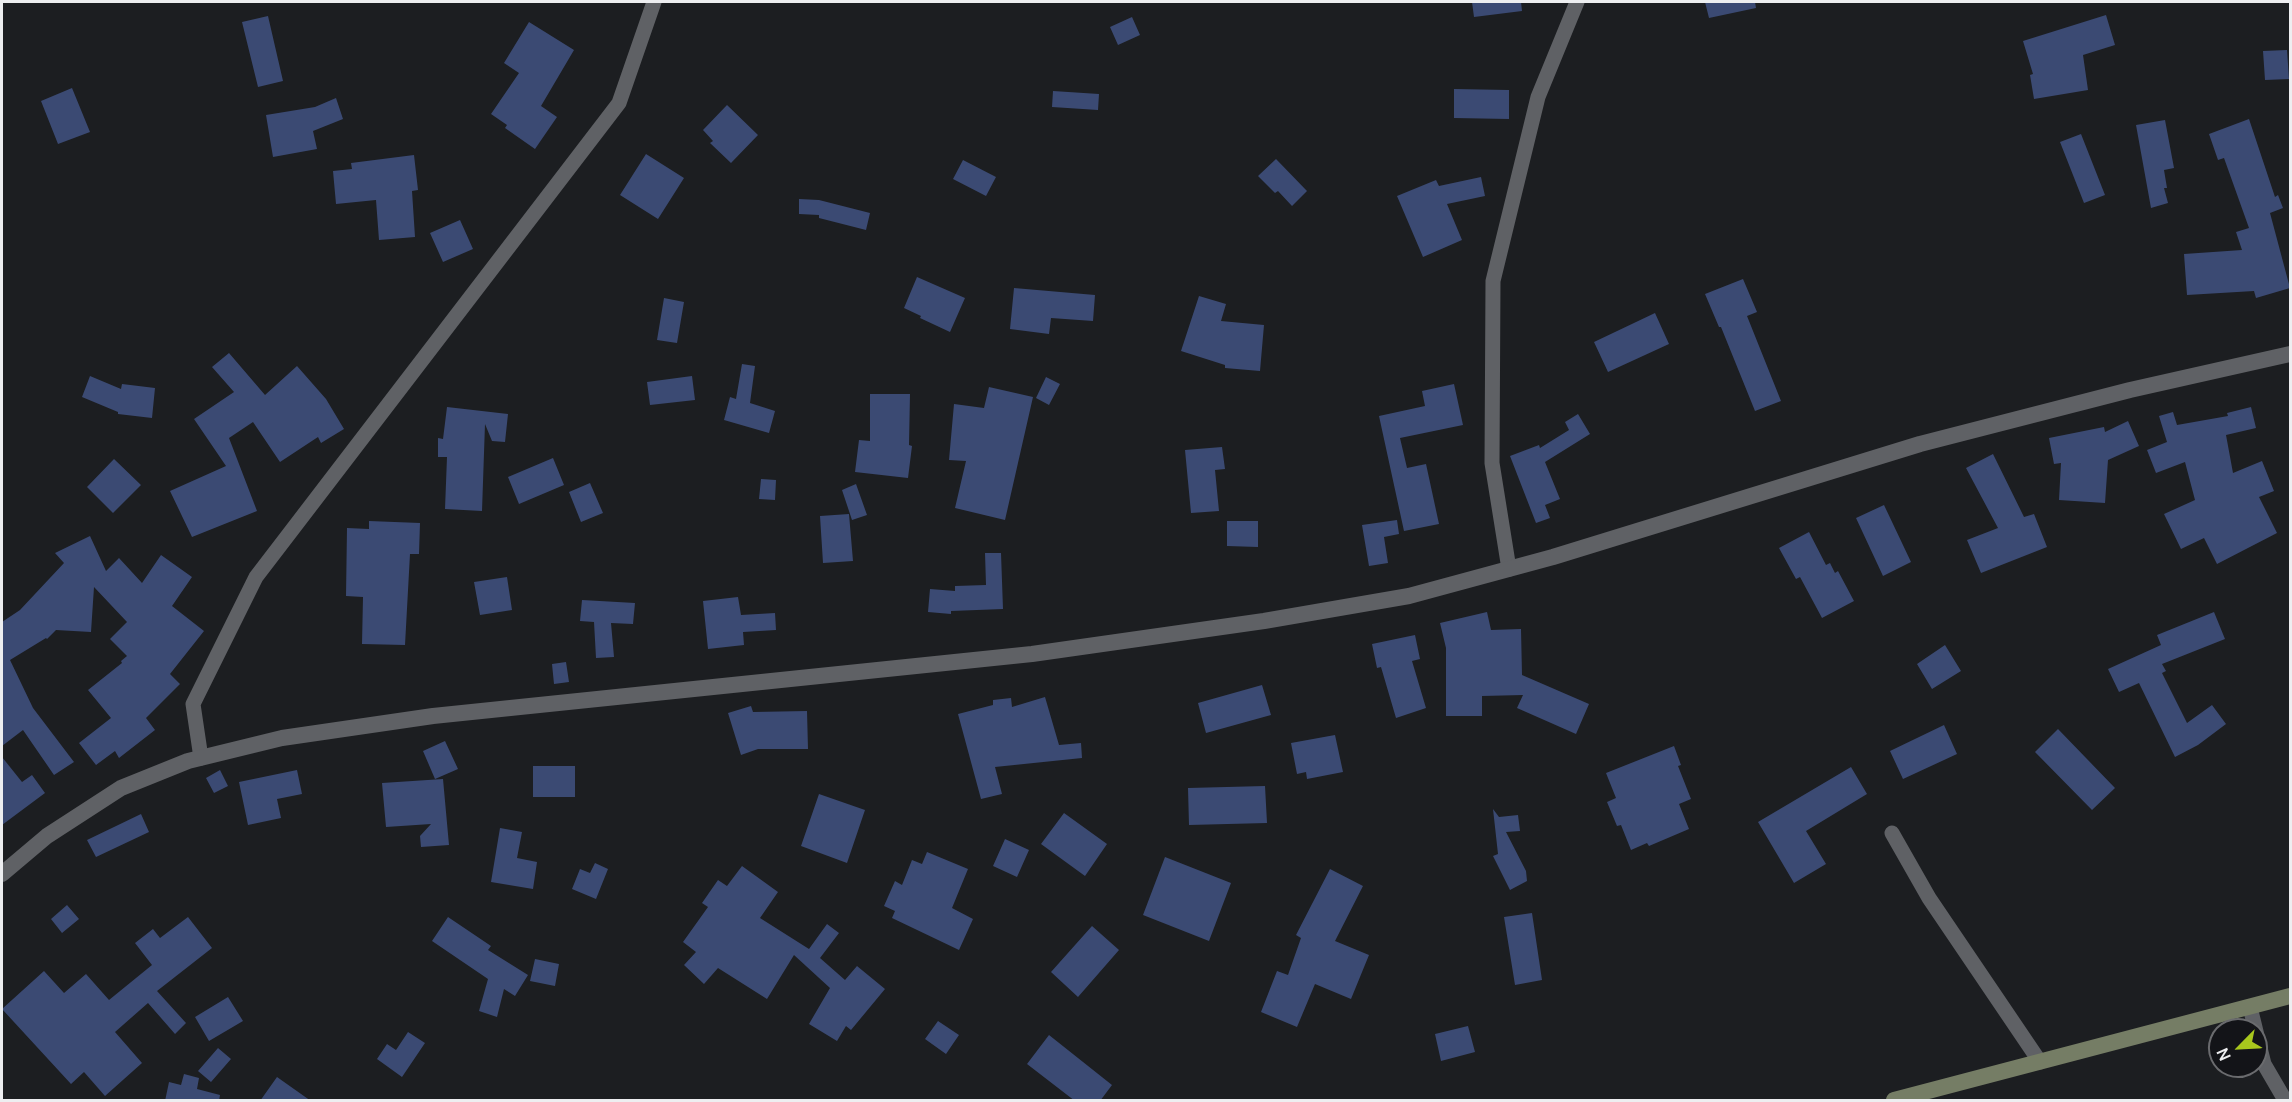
<!DOCTYPE html>
<style>
body{margin:0}
#map{position:relative;width:2292px;height:1102px;overflow:hidden;background:#1c1e21;font-family:Manrope,sans-serif}
canvas{display:block}
.frame{position:absolute;inset:0;border:3px solid #edeef0;pointer-events:none}
.north{position:absolute;left:2208px;top:1018px;width:60px;height:60px;box-sizing:border-box;background:#131418;border:2px solid #6a6b6e;border-radius:50%;rotate:246deg;font-size:16px;font-weight:700;line-height:24px;text-align:center;color:#edeef0}
.north::after{content:'';display:block;margin:auto;width:21px;height:27px;background:#a8c71d;clip-path:polygon(50% 0,100% 100%,50% 72%,0 100%)}
</style>
<div id="map">
<canvas width="2292" height="1102"></canvas>
<div class="frame"></div>
<div class="north">N</div>
</div>
<script>
const ctx = document.querySelector('canvas').getContext('2d');
ctx.lineJoin = 'round';
function fill(path, color) {
  ctx.fillStyle = color;
  ctx.fill(path, 'evenodd');
}
function toPath(rows) {
  const path = new Path2D();
  for (const r of rows) {
    path.moveTo(r[0], r[1]);
    for (let i = 2; i < r.length; i += 2) path.lineTo(r[i], r[i + 1]);
  }
  return path;
}
function strokePath(path, color, width, dash) {
  ctx.strokeStyle = color;
  ctx.lineWidth = width;
  ctx.lineCap = dash ? 'butt' : 'round';
  ctx.setLineDash(dash || []);
  ctx.stroke(path);
}
const building = toPath([
 [1472,2,1521,2,1522,11,1474,17],
 [1705,2,1755,2,1756,8,1709,18],
 [2106,15,2115,45,2083,55,2088,90,2034,99,2030,75,2033,74,2023,41],
 [268,16,283,81,258,87,242,22],
 [1132,17,1140,35,1118,45,1110,27],
 [529,22,574,50,541,106,557,117,535,149,505,128,507,125,491,114,519,73,504,63],
 [2287,50,2289,79,2265,80,2263,51],
 [72,88,90,132,58,144,41,101],
 [1454,89,1509,90,1509,119,1454,118],
 [1053,91,1099,94,1098,110,1052,107],
 [336,98,343,119,313,131,317,149,273,157,266,115,315,107],
 [727,105,758,135,731,163,710,143,713,141,703,130],
 [2249,119,2275,197,2278,195,2283,208,2270,213,2290,288,2256,298,2254,291,2187,295,2184,254,2242,250,2236,232,2249,228,2224,158,2218,160,2209,134],
 [2165,120,2174,168,2164,170,2167,188,2164,188,2168,203,2151,208,2136,125],
 [2081,134,2105,195,2084,203,2060,142],
 [646,154,684,178,658,219,620,195],
 [414,155,418,190,412,191,415,237,379,240,376,200,336,204,333,171,352,169,351,163],
 [1276,159,1307,191,1292,206,1278,191,1275,193,1258,176],
 [963,160,996,177,986,196,953,179],
 [1481,177,1485,196,1447,204,1462,240,1423,257,1397,196,1436,180,1439,186],
 [799,199,819,200,870,213,866,230,819,218,819,215,799,214],
 [460,220,473,249,443,262,430,233],
 [917,277,965,298,950,332,920,318,921,316,904,308],
 [1743,279,1757,312,1747,316,1781,401,1755,411,1721,327,1719,327,1705,294],
 [1014,288,1095,295,1093,321,1051,318,1049,334,1010,329],
 [1199,296,1226,304,1221,321,1264,325,1260,371,1225,368,1225,365,1181,351],
 [664,298,684,302,677,343,657,340],
 [1655,313,1669,344,1608,372,1594,342],
 [229,353,265,395,297,366,326,399,344,429,321,443,318,437,280,462,253,422,229,438,257,511,192,537,170,491,226,466,194,419,234,392,212,367],
 [742,364,755,366,750,403,775,411,769,433,724,420,730,397,736,399],
 [90,376,121,389,122,384,155,388,152,418,118,414,118,412,82,397],
 [692,376,695,400,650,405,647,382],
 [1046,377,1060,384,1049,405,1036,398],
 [1454,384,1463,425,1400,438,1407,468,1426,464,1439,524,1404,531,1379,416,1425,406,1422,391],
 [989,387,1033,397,1005,520,955,508,966,461,949,460,954,404,984,408],
 [870,394,910,394,909,445,912,446,908,478,855,472,859,440,870,441],
 [447,407,508,414,505,442,492,441,485,424,482,511,445,509,447,457,438,457,438,438,443,439],
 [2251,407,2256,428,2226,435,2233,473,2262,461,2274,491,2259,497,2277,533,2217,564,2204,538,2181,549,2164,514,2195,500,2185,462,2156,473,2147,450,2167,442,2159,416,2173,412,2177,425,2228,416,2227,413],
 [1578,414,1590,434,1545,462,1560,499,1545,505,1550,518,1536,523,1510,456,1539,445,1540,448,1569,430,1565,422],
 [2128,421,2139,446,2108,460,2105,503,2059,500,2061,463,2054,464,2049,438,2104,427,2105,432],
 [1222,447,1225,469,1215,470,1219,511,1191,513,1185,450],
 [1993,454,2024,517,2034,514,2047,547,1981,573,1967,540,1998,528,1966,468],
 [553,458,564,485,519,504,508,477],
 [114,459,141,485,113,513,87,487],
 [761,479,776,480,775,500,759,499],
 [590,483,603,513,581,522,569,492],
 [856,484,867,515,852,520,842,490],
 [1884,505,1911,562,1883,576,1856,518],
 [849,514,853,561,823,563,820,516],
 [1397,520,1399,534,1384,537,1388,563,1369,566,1362,525],
 [369,521,420,523,419,554,410,554,405,645,362,644,363,597,346,596,347,528,369,529],
 [1227,521,1258,521,1258,547,1227,546],
 [1809,532,1826,565,1830,563,1835,573,1838,571,1854,601,1822,618,1800,577,1796,579,1779,548],
 [90,536,106,571,119,558,142,583,161,555,192,577,172,606,204,631,170,674,180,684,146,718,155,730,119,758,115,751,96,765,79,743,111,718,88,690,122,663,121,661,127,656,110,639,127,622,94,587,91,632,56,630,47,639,46,638,10,660,33,708,74,762,54,775,23,730,2,746,2,622,20,610,64,563,55,553],
 [985,553,1001,553,1003,609,951,611,951,614,928,612,930,589,955,591,955,586,986,585],
 [507,577,512,610,480,615,474,582],
 [738,597,741,615,775,613,776,630,743,632,744,645,708,649,703,601],
 [582,600,635,603,633,624,611,623,614,657,596,658,594,622,580,621],
 [1487,612,1491,630,1521,629,1522,675,1589,704,1576,734,1517,708,1523,695,1482,696,1482,716,1446,716,1446,648,1440,623],
 [2214,612,2225,639,2162,664,2166,671,2162,673,2187,723,2212,705,2226,724,2198,745,2175,757,2139,683,2119,692,2108,669,2161,645,2157,635],
 [1415,635,1420,659,1412,661,1426,708,1396,718,1381,667,1377,668,1372,644],
 [1945,645,1961,671,1932,689,1917,664],
 [566,662,569,682,554,684,552,664],
 [1262,685,1271,715,1206,733,1198,703],
 [1045,697,1059,745,1081,743,1082,758,995,767,1002,794,981,799,958,714,993,705,993,700,1011,698,1012,707],
 [751,706,753,712,807,711,808,749,758,749,741,755,728,713],
 [1944,725,1957,754,1903,779,1890,751],
 [2058,729,2115,788,2092,810,2035,752],
 [1335,735,1343,772,1307,779,1306,772,1297,774,1291,743],
 [445,741,458,769,435,779,423,751],
 [1674,746,1681,765,1678,766,1691,799,1679,804,1689,829,1649,846,1647,843,1631,850,1621,825,1617,826,1607,802,1616,798,1606,773],
 [2,757,22,782,32,775,45,793,2,825],
 [533,766,575,766,575,797,533,797],
 [1851,767,1867,794,1806,831,1826,864,1794,883,1758,822],
 [220,770,228,786,214,793,206,778],
 [297,770,302,794,277,799,281,818,248,825,239,782],
 [443,779,449,845,421,847,420,836,431,824,386,827,382,783],
 [1265,786,1267,823,1189,825,1188,788],
 [819,794,865,810,847,863,801,846],
 [1493,809,1499,817,1518,815,1520,831,1506,832,1526,871,1527,881,1510,890,1493,856,1498,854],
 [1064,813,1107,844,1085,876,1041,844],
 [141,814,149,832,96,857,87,840],
 [500,828,522,832,517,858,537,862,533,889,491,882],
 [1005,839,1029,850,1017,877,993,866],
 [927,852,968,869,952,908,973,919,959,950,892,918,895,911,884,906,895,881,902,885,912,860,922,864],
 [1165,857,1231,883,1209,941,1143,915],
 [595,863,608,869,596,899,572,889,580,869,590,873],
 [742,866,778,892,760,918,809,949,827,924,839,933,820,958,845,980,857,966,885,989,851,1030,846,1026,837,1041,809,1024,830,988,794,955,767,999,718,968,704,984,684,965,696,952,683,942,708,907,702,903,718,880,727,886],
 [1330,869,1363,886,1335,941,1369,955,1351,999,1315,984,1297,1027,1261,1012,1277,971,1288,975,1301,938,1296,935],
 [67,905,79,919,62,933,51,919],
 [1532,913,1542,980,1515,985,1504,917],
 [188,917,212,948,157,991,186,1023,175,1034,148,1003,115,1032,142,1063,105,1096,84,1072,71,1084,2,1009,44,971,64,993,86,974,109,1000,152,965,135,943,153,929,160,938],
 [448,917,491,946,488,950,528,975,515,996,504,989,497,1017,479,1011,488,979,432,941],
 [1092,926,1119,950,1078,997,1051,972],
 [535,959,559,964,555,986,530,981],
 [228,997,243,1021,209,1041,195,1017],
 [938,1021,959,1035,946,1054,925,1039],
 [1468,1026,1475,1052,1441,1061,1435,1034],
 [408,1032,425,1043,402,1077,377,1059,387,1044,396,1050],
 [1049,1035,1112,1085,1100,1101,1075,1101,1027,1064],
 [218,1048,231,1059,211,1082,198,1071],
 [184,1074,199,1078,197,1089,220,1095,219,1101,165,1101,169,1082,181,1085],
 [277,1077,311,1101,260,1101]
]);
const minor = toPath([
 [1509,569,1492,463,1493,281,1538,97,1577,2],
 [201,758,193,704,256,577,619,103,654,2],
 [1892,833,1929,898,2040,1062],
 [2250,1007,2264,1064,2285,1100]
]);
const tertiary = toPath([
 [2,874,47,836,121,788,188,761,282,738,433,716,1032,654,1264,621,1409,596,1553,557,1920,444,2130,390,2290,354]
]);
const secondary = toPath([
 [1894,1100,2290,996]
]);
fill(building, '#3b4a73');
strokePath(minor, '#5f6165', 15);
strokePath(tertiary, '#5f6165', 16);
strokePath(secondary, '#757d65', 16);
</script>
